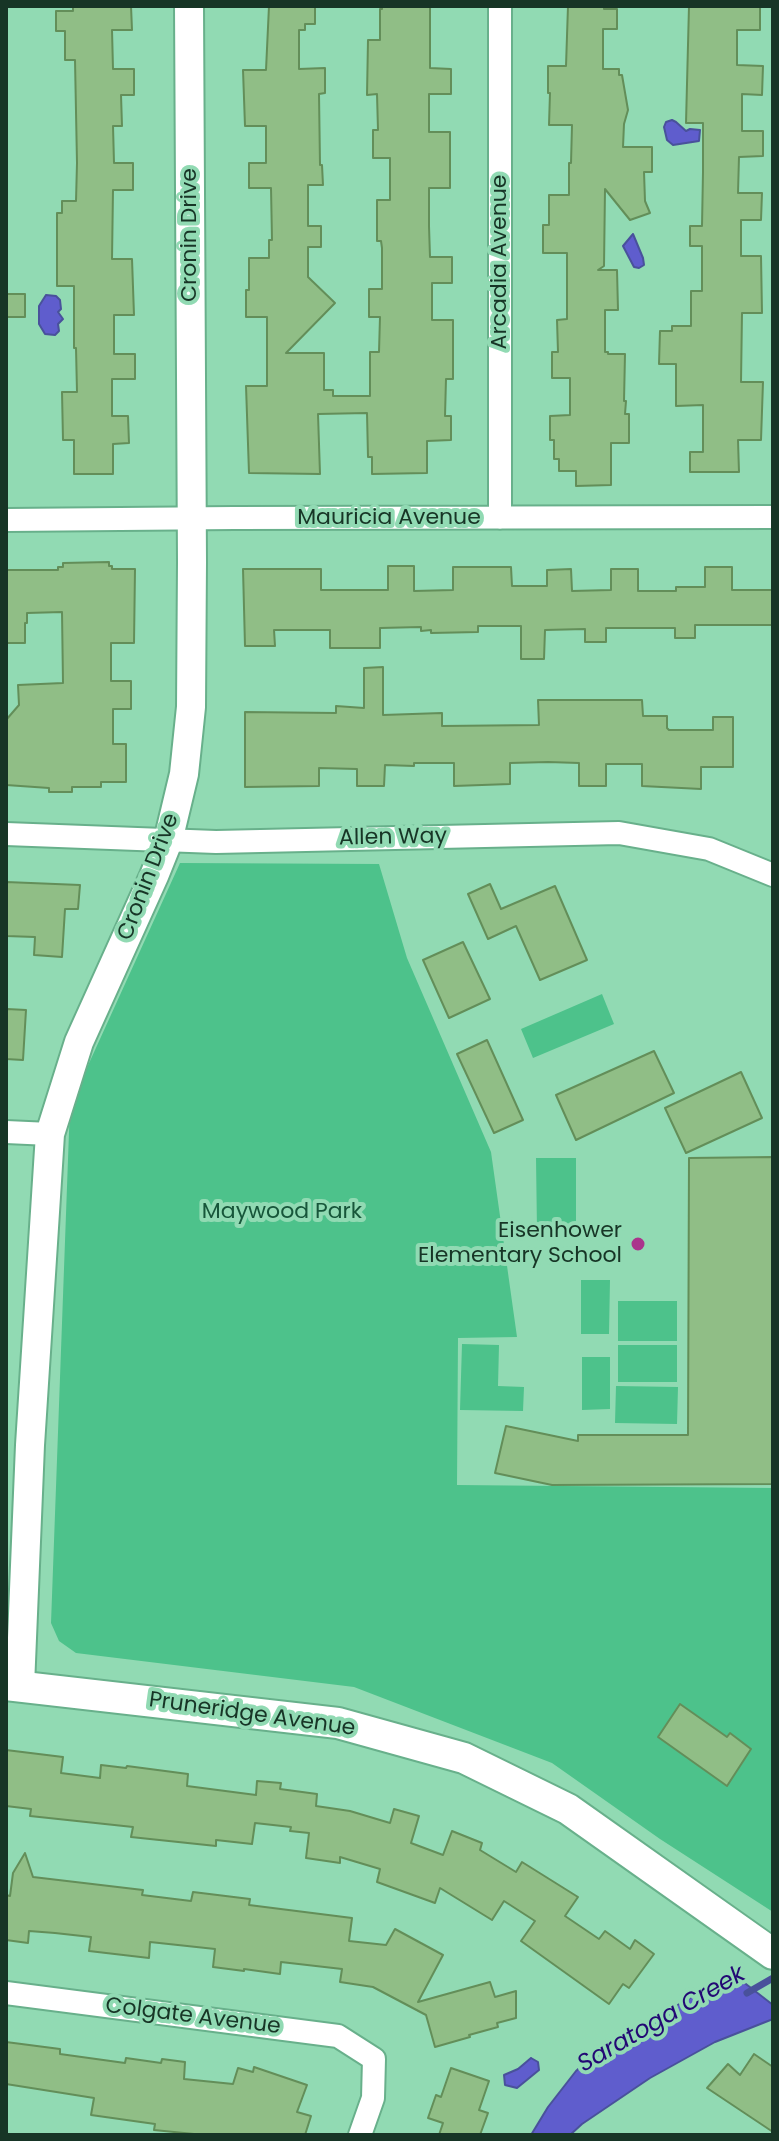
<!DOCTYPE html>
<style>
body{margin:0}
#map{position:relative;width:779px;height:2141px;overflow:hidden;background:#91dab3;font-family:Poppins,sans-serif}
canvas{display:block}
.frame{position:absolute;inset:0;border:8px solid #173526;pointer-events:none}
</style>
<div id="map">
<canvas width="779" height="2141"></canvas>
<div class="frame"></div>
</div>
<script>
const ctx = document.querySelector('canvas').getContext('2d');
ctx.lineJoin = 'round';
function fill(path, color) {
  ctx.fillStyle = color;
  ctx.fill(path, 'evenodd');
}
function toPath(rows) {
  const path = new Path2D();
  for (const r of rows) {
    path.moveTo(r[0], r[1]);
    for (let i = 2; i < r.length; i += 2) path.lineTo(r[i], r[i + 1]);
  }
  return path;
}
function strokePath(path, color, width, dash) {
  ctx.strokeStyle = color;
  ctx.lineWidth = width;
  ctx.lineCap = dash ? 'butt' : 'round';
  ctx.setLineDash(dash || []);
  ctx.stroke(path);
}
function drawText(font, color, halo, rows, align = 'center') {
  ctx.font = font + ' Poppins,sans-serif';
  ctx.lineWidth = 8;
  ctx.setLineDash([]);
  ctx.textBaseline = 'middle';
  ctx.strokeStyle = halo;
  ctx.fillStyle = color;
  for (const [text, x, y, turn = 0] of rows) {
    ctx.save();
    ctx.translate(x, y);
    ctx.rotate((+turn || 0) * Math.PI / 180);
    ctx.textAlign = isNaN(turn) ? turn : align;
    if (halo) ctx.strokeText(text, 0, 0);
    ctx.fillText(text, 0, 0);
    ctx.restore();
  }
}
const green = toPath([
 [180,863,379,864,407,958,491,1152,517,1337,458,1338,457,1485,773,1488,773,1912,660,1839,552,1763,354,1687,76,1653,59,1641,51,1623,70,1105],
 [602,994,614,1024,533,1058,521,1029],
 [536,1158,576,1158,576,1231,537,1231],
 [581,1280,610,1280,609,1334,581,1334],
 [618,1301,677,1301,677,1341,618,1341],
 [462,1344,499,1345,498,1386,524,1387,523,1411,460,1410],
 [618,1345,677,1345,677,1382,618,1382],
 [582,1357,610,1357,610,1409,582,1410],
 [616,1386,678,1387,677,1424,615,1423]
]);
const water = toPath([
 [672,120,676,122,686,131,690,129,700,130,699,141,673,145,667,140,664,127,666,122,672,120],
 [633,234,643,258,644,265,639,268,634,267,623,246,633,234],
 [46,295,56,296,60,300,61,309,58,312,63,319,58,324,59,331,55,335,45,334,39,324,39,306,46,295],
 [733,1974,773,2005,773,2019,715,2042,650,2078,582,2124,570,2135,531,2135,548,2107,576,2071,596,2053,624,2035,733,1974],
 [531,2058,538,2062,539,2070,517,2088,505,2085,504,2075,518,2069,531,2058]
]);
const stream = toPath([
 [747,1993,773,1978]
]);
const building = toPath([
 [73,6,131,6,132,30,112,30,113,69,134,69,134,95,121,95,122,126,113,126,114,163,133,163,133,190,113,190,112,259,132,259,134,315,114,315,114,354,135,354,135,379,112,379,112,416,128,416,129,443,113,444,113,474,74,474,74,440,63,440,62,392,77,392,76,348,74,348,74,286,57,286,57,213,62,213,62,201,76,201,77,163,75,60,65,60,65,31,56,31,56,11,73,11,73,6],
 [269,6,315,6,315,24,305,24,305,30,299,30,299,69,325,68,325,93,319,94,320,165,322,165,323,185,308,185,308,226,321,226,321,247,308,247,308,277,335,303,286,353,324,353,324,390,333,390,333,396,370,396,370,352,379,352,380,317,369,317,369,289,382,289,382,248,381,241,377,241,377,200,390,200,390,158,373,158,373,130,378,130,377,94,367,95,368,40,380,40,380,9,382,9,382,6,430,6,430,68,451,69,451,94,429,94,429,132,450,132,450,188,429,188,429,226,430,257,452,257,452,283,432,283,432,320,453,320,453,379,446,379,445,416,451,416,451,440,427,441,427,473,372,474,372,457,368,457,367,413,318,414,320,474,249,473,246,386,267,386,267,317,246,317,246,290,249,290,249,258,269,258,269,240,272,240,271,188,249,188,249,163,266,163,266,126,245,126,243,70,266,70,269,6],
 [568,6,604,6,604,9,617,9,617,29,603,29,603,69,619,69,619,75,622,75,628,110,624,124,623,147,652,147,652,172,644,172,645,201,650,213,630,220,605,189,604,266,598,270,617,270,618,310,605,310,605,352,608,352,608,354,625,354,624,401,626,401,625,414,629,414,629,443,611,443,611,485,576,486,576,471,559,471,559,459,554,459,554,440,550,440,550,416,570,415,570,378,552,378,552,352,558,352,557,320,567,319,567,253,543,253,543,225,549,225,549,195,569,195,569,163,571,163,572,125,549,125,550,93,548,93,548,66,566,66,568,6],
 [689,6,760,6,760,30,737,30,737,65,763,66,762,95,742,94,742,131,763,131,763,156,739,157,738,193,762,193,761,220,741,220,741,256,761,256,762,313,742,313,741,382,763,382,761,440,738,440,739,472,690,472,690,452,703,452,703,405,676,406,676,364,659,364,660,331,672,331,672,326,691,326,691,291,702,291,702,246,690,246,690,226,702,226,703,172,703,123,686,123,689,6],
 [6,294,25,294,25,317,6,317,6,294],
 [109,562,109,566,112,566,112,569,135,569,134,643,111,643,111,681,131,681,131,709,113,709,113,744,126,744,126,782,101,782,101,787,72,787,72,792,49,792,49,788,6,785,6,720,19,705,18,685,63,683,62,612,27,613,27,623,25,623,25,643,6,643,6,570,58,570,58,567,63,567,63,563,109,562],
 [388,566,414,566,414,591,453,590,453,567,511,567,512,586,547,586,547,570,571,569,572,591,611,590,611,569,638,569,638,591,676,591,676,587,705,587,705,567,732,567,732,590,773,590,773,625,695,625,695,638,675,638,675,628,606,628,606,642,585,642,585,629,545,630,544,659,521,659,521,626,478,626,478,632,431,633,431,630,421,631,421,627,380,628,380,648,330,648,330,630,274,630,275,646,245,646,243,569,321,569,321,590,388,590,388,566],
 [383,667,383,715,442,713,442,726,539,725,538,700,642,700,643,716,667,716,667,728,669,730,713,730,713,717,733,717,733,767,701,767,701,789,642,786,642,764,606,764,606,786,579,786,579,763,548,762,510,763,510,784,454,786,454,763,414,763,414,766,385,765,384,786,357,786,357,769,319,768,319,786,245,787,245,712,336,713,336,706,364,708,364,668,383,667],
 [6,882,80,885,78,909,65,909,62,957,34,955,35,937,6,936,6,882],
 [490,884,501,909,555,886,587,960,540,980,516,926,488,939,468,894,490,884],
 [463,942,490,999,449,1018,423,960,463,942],
 [7,1009,26,1010,23,1060,6,1059,7,1009],
 [487,1040,523,1120,494,1133,457,1054,487,1040],
 [654,1051,674,1093,576,1140,556,1095,654,1051],
 [741,1072,762,1118,686,1153,665,1108,741,1072],
 [773,1157,773,1484,552,1485,495,1473,506,1426,578,1441,578,1435,688,1435,689,1158,773,1157],
 [680,1704,727,1737,730,1733,751,1749,727,1786,658,1737,680,1704],
 [6,1750,63,1757,61,1773,100,1778,101,1765,126,1768,127,1766,188,1774,187,1786,256,1795,257,1781,281,1783,280,1789,317,1794,316,1806,350,1811,390,1823,394,1809,419,1816,411,1843,443,1855,452,1831,482,1843,480,1850,516,1872,522,1862,578,1897,565,1916,599,1939,605,1931,630,1949,635,1940,654,1954,629,1988,623,1984,609,2004,521,1941,535,1921,504,1901,492,1920,440,1888,435,1903,377,1882,380,1869,340,1857,340,1863,306,1858,309,1833,290,1831,291,1827,255,1823,252,1844,216,1840,216,1846,131,1837,133,1827,30,1816,31,1809,6,1806,6,1750],
 [25,1853,33,1877,143,1890,142,1895,191,1901,193,1892,250,1899,249,1905,352,1918,349,1941,386,1945,395,1929,443,1955,418,2002,490,1982,495,1997,516,1991,516,2018,497,2023,498,2027,469,2035,470,2037,435,2047,426,2015,373,1987,340,1982,342,1969,281,1962,280,1974,244,1969,244,1971,213,1967,215,1949,150,1942,149,1958,89,1951,91,1937,55,1933,29,1931,28,1943,6,1940,6,1895,10,1896,13,1873,25,1853],
 [6,2042,60,2049,60,2054,125,2063,126,2058,161,2063,162,2059,185,2062,184,2079,233,2084,238,2068,253,2072,254,2067,307,2085,297,2112,311,2116,305,2135,204,2135,154,2130,155,2124,91,2115,94,2098,6,2084,6,2042],
 [754,2054,773,2067,773,2132,707,2088,728,2064,740,2075,754,2054],
 [451,2068,489,2081,479,2110,488,2113,480,2135,439,2135,443,2123,428,2118,436,2095,441,2097,451,2068]
]);
const minor = toPath([
 [500,6,500,518],
 [6,520,234,518,773,517],
 [6,834,216,842,619,833,709,849,773,875],
 [6,1132,50,1134],
 [6,1993,338,2036,374,2059,373,2098,360,2135]
]);
const tertiary = toPath([
 [20,1686,30,1445,50,1134,79,1042,154,876,168,841,184,774,191,707,192,562,189,6]
]);
const secondary = toPath([
 [6,1685,338,1723,464,1758,568,1809,773,1954]
]);
const markers = [
 [638,1244,8,"#aa348c"]
];
const streetNames = [
 ["Cronin Drive",190,235,-90],
 ["Arcadia Avenue",500,262,-90],
 ["Mauricia Avenue",389,518],
 ["Allen Way",393,838,-1],
 ["Cronin Drive",149,877,-69],
 ["Pruneridge Avenue",252,1715,8],
 ["Colgate Avenue",193,2017,7]
];
const parkNames = [
 ["Maywood Park",282,1212]
];
const poiNames = [
 ["Eisenhower",622,1231],
 ["Elementary School",622,1256]
];
const waterNames = [
 ["Saratoga Creek",662,2020,-30]
];
fill(green, '#4dc28b');
fill(water, '#5f5dcd');
strokePath(water, '#49519b', 2);
strokePath(stream, '#49519b', 7);
fill(building, '#90be86');
strokePath(building, '#638e59', 2);
strokePath(minor, '#68b08b', 26);
strokePath(tertiary, '#68b08b', 32);
strokePath(secondary, '#68b08b', 34);
strokePath(minor, '#fff', 22);
strokePath(tertiary, '#fff', 28);
strokePath(secondary, '#fff', 30);
for (const [x, y, r, color] of markers) {
  const dot = new Path2D();
  dot.arc(x, y, r, 0, 2 * Math.PI);
  ctx.fillStyle = color;
  ctx.fill(dot);
  strokePath(dot, '#91dab3', 3);
}
drawText('22px', '#173526', '#91dab3', streetNames);
drawText('22px', '#17563a', '#91dab3', parkNames);
drawText('22px', '#173526', '#91dab3', poiNames, 'right');
drawText('italic 24px', '#230874', '#91dab3', waterNames);
</script>
